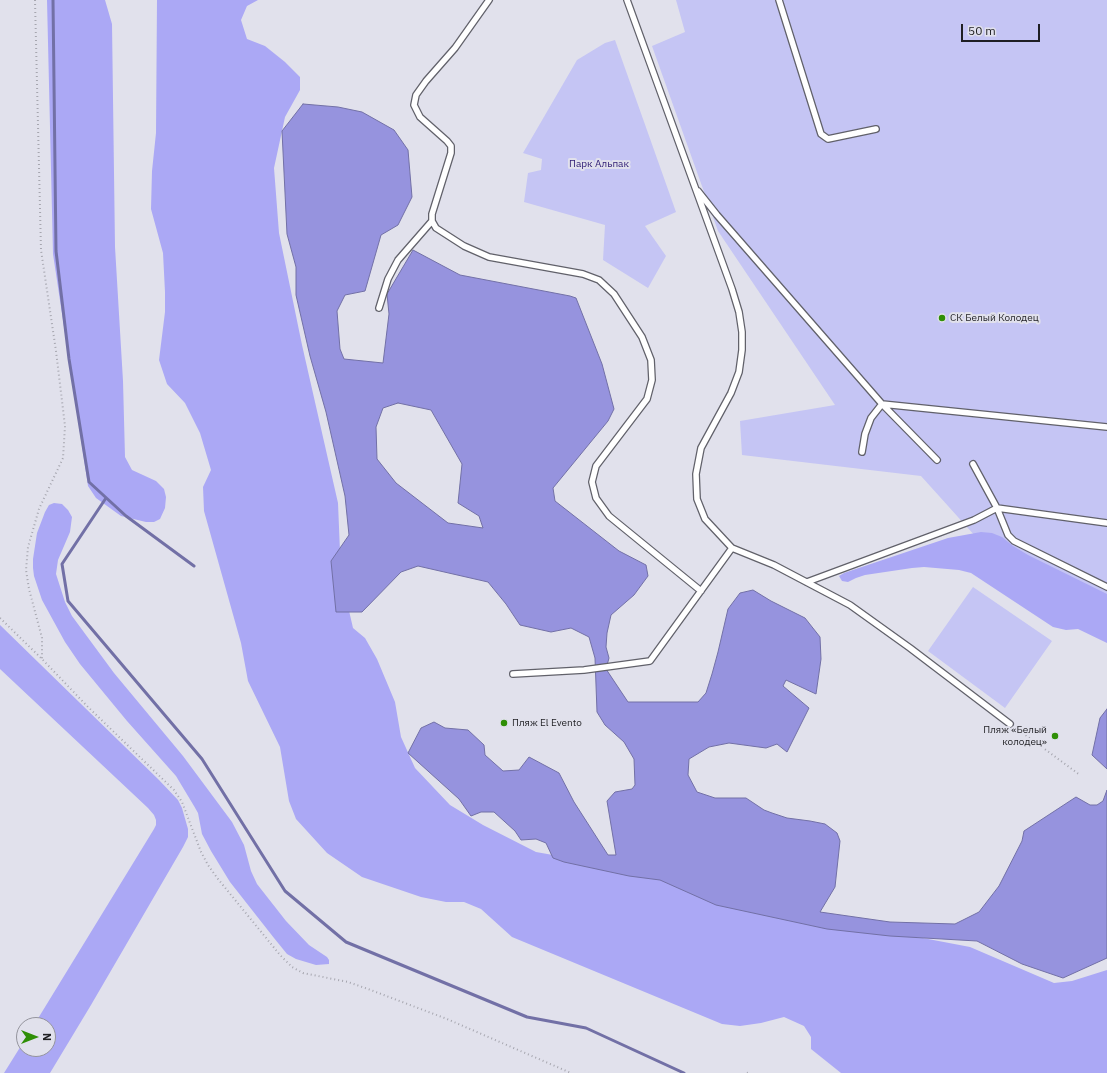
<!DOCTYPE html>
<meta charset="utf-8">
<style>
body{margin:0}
#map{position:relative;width:1107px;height:1073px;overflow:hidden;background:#e1e1ec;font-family:"IBM Plex Sans",sans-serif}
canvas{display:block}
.north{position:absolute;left:16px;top:1017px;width:40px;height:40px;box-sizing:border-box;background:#e1e1ec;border:1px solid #93939c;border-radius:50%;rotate:90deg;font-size:11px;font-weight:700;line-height:16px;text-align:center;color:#1f1f23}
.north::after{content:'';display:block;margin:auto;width:14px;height:18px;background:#2f8f06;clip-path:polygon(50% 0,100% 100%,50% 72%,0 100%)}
.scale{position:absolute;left:961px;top:24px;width:79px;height:18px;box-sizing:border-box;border:2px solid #1f1f23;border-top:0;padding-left:5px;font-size:12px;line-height:14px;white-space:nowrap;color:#1f1f23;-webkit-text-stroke:3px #e1e1ec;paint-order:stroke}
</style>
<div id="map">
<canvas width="1107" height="1073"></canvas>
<div class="north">N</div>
<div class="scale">50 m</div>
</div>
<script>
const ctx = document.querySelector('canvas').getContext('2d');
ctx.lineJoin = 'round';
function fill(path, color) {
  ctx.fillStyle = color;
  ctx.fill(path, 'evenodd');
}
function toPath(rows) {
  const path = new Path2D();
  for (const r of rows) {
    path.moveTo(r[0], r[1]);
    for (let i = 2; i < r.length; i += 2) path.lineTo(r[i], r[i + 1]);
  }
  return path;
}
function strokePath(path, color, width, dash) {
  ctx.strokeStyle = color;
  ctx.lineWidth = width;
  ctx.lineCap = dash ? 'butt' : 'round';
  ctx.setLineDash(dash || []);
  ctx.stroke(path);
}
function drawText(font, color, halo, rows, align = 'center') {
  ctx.font = font + ' "IBM Plex Sans",sans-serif';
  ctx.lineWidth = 4;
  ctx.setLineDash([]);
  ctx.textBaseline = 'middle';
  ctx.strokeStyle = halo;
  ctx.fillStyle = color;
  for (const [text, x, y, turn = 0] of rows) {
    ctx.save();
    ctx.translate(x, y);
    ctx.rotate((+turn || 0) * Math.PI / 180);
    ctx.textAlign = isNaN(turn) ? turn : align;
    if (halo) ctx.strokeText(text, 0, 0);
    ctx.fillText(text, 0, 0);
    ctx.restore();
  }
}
const green = toPath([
 [676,0,1107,0,1107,601,985,547,921,476,742,455,740,421,835,405,718,231,652,46,685,32],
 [615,40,676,212,645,226,666,256,648,288,603,260,605,225,524,202,528,173,541,170,542,159,523,153,577,60,605,43],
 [973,587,1052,641,1005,708,928,651]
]);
const forest = toPath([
 [47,0,105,0,112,24,115,247,123,381,125,457,132,470,156,481,164,489,166,497,165,508,160,519,154,522,146,522,121,516,96,498,88,486,53,254],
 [157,0,258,0,247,6,241,20,247,39,265,46,285,62,300,77,300,90,285,117,274,168,279,233,302,345,338,503,341,576,353,628,365,638,377,659,395,702,401,737,415,768,450,805,483,825,536,852,632,869,839,922,970,947,1054,983,1072,981,1107,970,1107,1073,841,1073,811,1049,811,1037,804,1026,784,1017,761,1023,740,1026,722,1024,512,937,481,909,464,902,446,902,421,897,362,877,327,853,296,819,289,801,280,747,248,681,241,643,204,511,203,487,211,470,200,433,185,403,167,384,159,360,165,312,165,292,163,253,151,209,152,171,156,133],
 [54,503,62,504,68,510,72,517,70,532,58,560,56,574,65,602,72,616,114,673,183,756,232,822,244,845,251,871,257,884,286,921,309,945,327,957,329,960,329,964,316,965,296,959,287,954,274,938,230,882,211,851,202,834,198,813,194,806,176,776,127,721,80,664,65,642,42,600,34,576,33,568,33,559,37,533,45,512,49,505],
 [981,532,992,533,1002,537,1013,546,1028,555,1107,594,1107,643,1078,629,1066,630,1053,627,971,573,959,570,924,567,912,568,865,575,856,578,848,582,842,581,839,576,844,573,948,538],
 [0,625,159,780,178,800,182,808,188,829,188,837,183,847,91,1005,50,1073,4,1073,24,1041,24,1049,48,1049,48,1025,34,1025,154,829,156,825,156,820,154,815,148,808,0,669]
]);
const water = toPath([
 [303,104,338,107,362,112,394,130,408,150,412,197,398,225,381,235,365,291,345,295,337,311,340,349,344,359,383,363,389,314,387,294,413,250,460,275,570,296,576,298,602,364,614,409,608,421,553,488,555,501,619,551,646,565,648,576,634,595,611,615,607,633,606,647,609,658,606,669,628,702,698,702,706,693,712,674,718,652,728,609,740,593,753,590,771,601,805,618,820,637,821,659,816,694,786,680,783,686,809,708,787,752,777,744,766,748,729,743,709,747,689,759,688,775,697,792,715,798,746,798,764,810,772,813,787,818,810,821,825,824,837,833,840,841,835,887,820,912,890,922,955,924,979,912,999,886,1022,841,1024,831,1076,797,1090,805,1097,805,1103,801,1107,790,1107,958,1063,978,1022,964,977,941,890,936,827,929,716,905,660,880,629,876,564,862,553,858,546,843,536,839,521,840,515,831,494,812,481,812,471,816,459,799,408,753,421,728,434,722,445,728,468,730,484,745,485,755,503,771,519,770,529,757,559,773,574,802,608,855,616,855,607,801,615,792,632,789,635,785,634,759,624,742,605,725,597,712,595,658,589,637,571,628,551,632,520,625,506,604,488,582,418,566,401,572,362,612,336,612,331,561,349,535,345,496,326,412,310,356,296,295,296,267,287,234,282,131,303,104],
 [398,403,431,410,462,464,458,503,479,516,483,528,448,523,396,483,377,459,376,427,383,408,398,403],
 [1107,709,1107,769,1092,755,1100,718,1107,709]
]);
const stream = toPath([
 [53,0,56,251,69,359,89,482,126,516,194,566],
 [106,498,62,564,68,601,202,759,285,891,346,942,527,1017,586,1028,684,1073]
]);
const path = toPath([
 [35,0,41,250,56,351,65,426,63,458,39,509,28,547,26,570,29,589,42,638,42,659],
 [0,618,42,659,88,707,174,790,182,802,201,852,208,865,218,879,280,955,292,967,303,973,348,982,368,989,447,1019,571,1073],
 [1016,728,1080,775],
 [747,1073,750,1072]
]);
const lane = toPath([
 [489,0,455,48,426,81,416,95,414,105,420,117,447,141,451,146,451,153,432,214,432,221,436,228,464,246,489,257,583,274,599,280,614,294,642,337,651,360,652,380,647,399,596,466,592,482,596,498,609,516,701,591],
 [627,0,732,289,739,312,742,332,742,350,739,372,731,393,701,448,696,474,697,499,705,519,732,548,774,565,850,605,910,648,1010,724],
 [779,0,821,134,828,139,876,129],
 [698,191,717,215,882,404,937,460],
 [379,308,388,279,398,260,432,221],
 [862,452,865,434,871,418,882,404,1107,427],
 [973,464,997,508,1008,535,1014,541,1107,587],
 [807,582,974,520,997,508,1107,523],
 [513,674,584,670,650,661,732,548]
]);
const markers = [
 [942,318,4,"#2f8f06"],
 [504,723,4,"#2f8f06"],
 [1055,736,4,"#2f8f06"]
];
const parkNames = [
 ["Парк Альпак",599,164]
];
const poiNames = [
 ["СК Белый Колодец",950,318],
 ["Пляж El Evento",512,723],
 ["Пляж «Белый",1047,730,"right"],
 ["колодец»",1047,742,"right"]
];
fill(green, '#c5c5f4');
fill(forest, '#aba8f5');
fill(water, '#9693de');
strokePath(water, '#7270a6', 1);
strokePath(stream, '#7270a6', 3);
strokePath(lane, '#61616a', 8);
strokePath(path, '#a6a6af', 2, [1, 3]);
strokePath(lane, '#fff', 5.5);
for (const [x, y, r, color] of markers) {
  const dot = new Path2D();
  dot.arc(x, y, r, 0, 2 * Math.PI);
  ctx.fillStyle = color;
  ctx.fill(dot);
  strokePath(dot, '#e1e1ec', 1.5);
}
drawText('10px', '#2f1c73', '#e1e1ec', parkNames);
drawText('10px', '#1f1f23', '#e1e1ec', poiNames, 'left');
</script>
